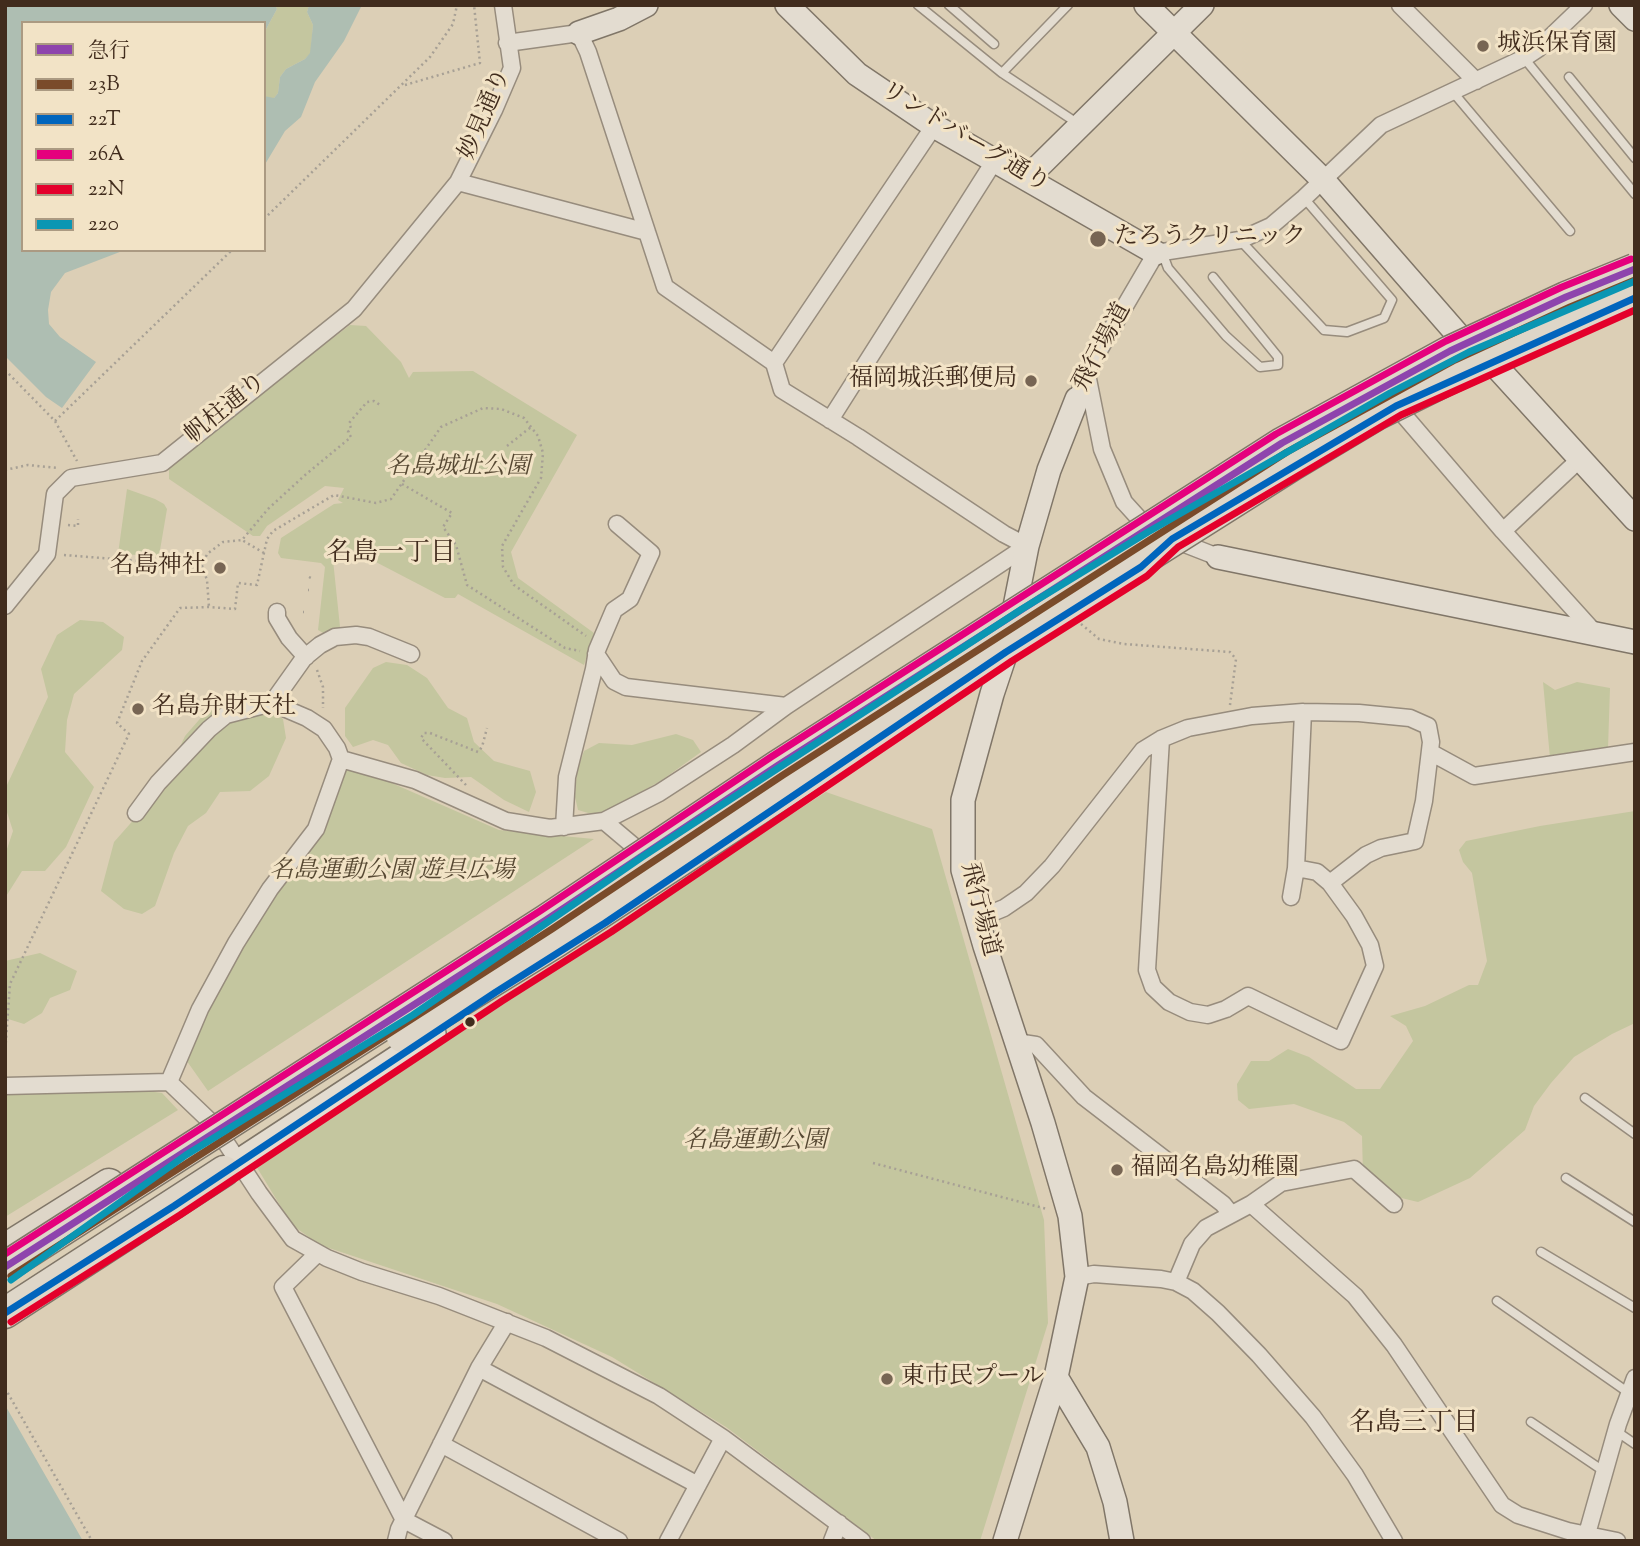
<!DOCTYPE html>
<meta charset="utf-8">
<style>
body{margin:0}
#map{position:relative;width:1640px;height:1546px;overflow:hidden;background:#dccfb6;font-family:"Sorts Mill Goudy","Noto Serif JP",serif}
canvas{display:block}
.frame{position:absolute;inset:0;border:7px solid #412c1d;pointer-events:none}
.legend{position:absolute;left:21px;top:21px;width:245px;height:231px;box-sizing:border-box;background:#f2e3c6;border:2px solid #ab9a82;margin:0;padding:9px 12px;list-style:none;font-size:21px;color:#412c1d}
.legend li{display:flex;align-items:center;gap:14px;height:35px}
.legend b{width:35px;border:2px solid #ab9a82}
</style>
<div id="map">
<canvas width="1640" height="1546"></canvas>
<div class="frame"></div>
<ul class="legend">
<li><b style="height:9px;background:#8e44ad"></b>急行</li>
<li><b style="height:9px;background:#7a4b2a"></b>23B</li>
<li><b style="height:9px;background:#0065bd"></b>22T</li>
<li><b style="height:9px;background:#e5007d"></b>26A</li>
<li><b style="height:9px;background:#e4002b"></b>22N</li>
<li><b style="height:9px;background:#0a96b3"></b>220</li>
</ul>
</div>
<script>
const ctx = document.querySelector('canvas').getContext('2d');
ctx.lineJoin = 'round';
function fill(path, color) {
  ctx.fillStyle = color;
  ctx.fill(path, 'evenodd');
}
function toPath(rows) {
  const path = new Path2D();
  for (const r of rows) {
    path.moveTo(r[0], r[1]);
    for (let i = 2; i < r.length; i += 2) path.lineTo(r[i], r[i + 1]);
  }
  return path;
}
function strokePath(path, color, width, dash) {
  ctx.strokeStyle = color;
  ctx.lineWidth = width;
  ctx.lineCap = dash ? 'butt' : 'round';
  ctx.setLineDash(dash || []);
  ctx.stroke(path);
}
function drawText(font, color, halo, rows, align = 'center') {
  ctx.font = font + ' "Sorts Mill Goudy","Noto Serif JP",serif';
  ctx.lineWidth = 6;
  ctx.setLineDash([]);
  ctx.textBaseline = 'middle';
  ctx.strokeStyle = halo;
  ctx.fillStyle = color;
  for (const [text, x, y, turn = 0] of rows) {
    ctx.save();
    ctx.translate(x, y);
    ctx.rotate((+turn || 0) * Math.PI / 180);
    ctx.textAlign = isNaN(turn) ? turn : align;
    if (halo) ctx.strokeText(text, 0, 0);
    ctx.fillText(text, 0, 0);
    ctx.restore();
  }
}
const green = toPath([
 [275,5,309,5,307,12,313,25,312,36,311,53,305,59,286,69,280,77,278,93,274,98,266,98,264,33,277,9],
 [350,325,366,326,401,362,409,378,413,372,473,371,577,435,511,552,518,578,594,633,584,665,458,594,455,598,445,598,347,547,337,551,333,560,340,627,337,631,325,634,318,630,325,567,321,563,281,558,278,553,281,538,334,504,343,503,338,500,344,488,325,486,267,526,260,536,253,536,169,479,169,469,258,395],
 [127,489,155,499,164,504,167,509,159,556,118,554],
 [80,620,103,622,124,637,122,650,74,694,67,720,65,752,94,787,66,847,45,871,22,871,5,898,5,855,13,831,6,809,7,785,48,697,41,669,57,635],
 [386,662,407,665,427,678,448,708,467,718,474,742,494,761,530,771,536,792,529,812,504,800,471,777,445,778,427,775,401,763,388,745,373,740,353,747,345,736,345,708,373,668],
 [1543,682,1555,690,1577,682,1610,688,1608,748,1550,758],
 [230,701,271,711,283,719,286,738,269,776,250,791,220,792,206,813,188,826,174,853,155,906,142,914,124,909,101,891,114,842,160,790,185,736,205,713],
 [676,734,693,740,701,752,662,780,624,802,595,815,578,810,575,797,577,771,584,751,599,743,632,745],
 [346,763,499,830,594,839,208,1091,184,1057,202,1013],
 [826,792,932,829,1044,1220,1048,1323,980,1541,877,1541,726,1427,612,1357,497,1304,320,1245,292,1225,253,1161],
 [1635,811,1635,1023,1612,1034,1574,1057,1551,1083,1534,1106,1525,1130,1470,1178,1418,1202,1393,1196,1363,1175,1362,1136,1344,1122,1294,1104,1249,1109,1238,1100,1237,1084,1251,1061,1269,1061,1288,1049,1309,1057,1356,1089,1380,1089,1413,1041,1406,1026,1390,1016,1425,1006,1469,985,1478,985,1487,961,1472,873,1463,862,1459,850,1466,841,1540,826],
 [40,953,77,971,70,990,50,998,42,1013,24,1024,5,1018,5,961],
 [127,1088,162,1093,178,1110,5,1217,5,1095]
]);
const water = toPath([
 [5,5,275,5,277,9,264,33,264,23,23,23,23,250,125,250,65,273,51,292,48,310,49,324,60,337,96,362,62,408,46,397,5,356],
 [309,5,362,5,344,41,315,82,301,117,285,131,264,166,264,96,274,98,278,93,280,77,286,69,305,59,310,53,313,25,307,12],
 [5,1405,83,1541,5,1541]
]);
const path = toPath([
 [405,85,480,63,474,5],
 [264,219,430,57,453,24,457,5],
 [5,370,55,421,77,461],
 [55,421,232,250],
 [507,446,531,427],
 [5,470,28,465,58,468],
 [402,484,452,513,443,527,456,545,467,585,565,648,580,651],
 [68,525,78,526,78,519],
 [264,553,242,540,268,509,304,476,351,437,348,432,351,428,349,423,367,402,374,401,380,405],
 [64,555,202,566,207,554,223,542,242,540],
 [202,566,207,580,209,607],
 [309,577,311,578],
 [308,590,309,590],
 [303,612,304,612],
 [1081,624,1099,639,1124,644,1230,652,1236,659,1230,705],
 [317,670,323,687,323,708],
 [466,785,421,738,424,733,430,733,478,752,482,747,487,728],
 [5,1054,10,984,129,734,117,723,142,661,180,608,209,607,235,609,238,583,257,585,267,539,273,531,334,495,376,503,391,499,441,427,483,408,501,409,524,418,538,436,543,453,541,478,502,546,503,567,514,585,586,636],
 [873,1163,1047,1209],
 [5,1388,92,1541]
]);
const lane = toPath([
 [918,5,1002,73,1077,123],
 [949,5,994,44],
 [1524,58,1635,194],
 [1002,73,1068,5],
 [1569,77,1635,158],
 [1452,91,1570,231],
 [1240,240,1324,330,1347,332,1384,318,1392,300,1304,198],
 [1162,252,1168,268,1226,336,1260,367,1278,365,1278,357,1213,277],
 [1585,1098,1635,1134],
 [1566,1178,1635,1222],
 [1541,1252,1635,1308],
 [1497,1301,1629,1393],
 [1531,1422,1605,1472],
 [1616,1431,1635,1444]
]);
const street = toPath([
 [1400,5,1476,81],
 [458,182,647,232],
 [774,363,934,126],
 [1087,374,1102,449,1124,502,1143,523,1172,539,1218,557],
 [1077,399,1087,371,1156,253,1240,240,1271,226,1304,198,1381,125,1524,58,1539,48,1584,5],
 [1396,406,1503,531,1596,634],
 [830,420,995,160],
 [1503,531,1581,458],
 [5,606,47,554,55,494,71,478,162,463,354,309,458,182,494,110,512,68,503,5],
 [277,612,277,618,289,638,306,657],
 [596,654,614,681,626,687,786,706],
 [272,703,307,718,324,729,337,748,341,759],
 [1161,739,1147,970,1153,987,1169,1002,1190,1012,1208,1015,1226,1009,1248,996,1341,1041,1375,966,1370,945,1354,916,1330,883,1317,872,1296,868],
 [1430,752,1474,776,1635,752],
 [136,813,158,783,209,729,226,715,272,703,304,658,320,645,335,637,356,635,369,637,411,654],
 [604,821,636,848,645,861],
 [564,827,567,777,594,669,597,650,614,610,630,599,651,553,617,524],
 [1291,897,1296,868,1303,712],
 [977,919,1004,908,1026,893,1052,866,1143,750,1161,739,1188,728,1252,716,1303,712,1359,713,1410,718,1428,726,1431,742,1424,801,1415,841,1381,848,1366,855,1330,883],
 [1016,1042,1036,1045,1084,1097,1223,1204,1231,1214],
 [169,1082,200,1009,236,943,270,889,316,829,341,759,415,780,506,821,550,828,604,821,659,793,733,745,786,706,1027,546,1004,534,858,437,782,390,774,363,665,287,588,52,579,33,507,43],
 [5,1086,169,1082,215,1126,259,1193,293,1239,327,1258,362,1272,439,1296,546,1338,659,1396,723,1438,862,1541],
 [1251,1204,1281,1183,1354,1169,1394,1204],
 [318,1253,283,1287,404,1520,444,1541],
 [1077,1277,1094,1274,1161,1279,1176,1282,1193,1291,1218,1313,1259,1355,1313,1417,1355,1475,1394,1541],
 [1176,1282,1192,1244,1206,1228,1251,1204,1355,1296,1394,1345,1502,1505,1518,1515,1568,1531,1617,1541],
 [479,1368,698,1485],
 [441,1444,619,1541],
 [396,1541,399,1529,479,1368,507,1322],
 [668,1541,723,1438],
 [832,1541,839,1523],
 [1585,1541,1618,1424,1635,1378]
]);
const secondary = toPath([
 [787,5,857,74,934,126,1156,253],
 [1146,5,1323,180,1465,343,1492,362,1635,519],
 [1621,5,1635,19],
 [579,33,619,19,646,5],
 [1027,178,1202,5],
 [1218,557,1635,642],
 [211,1179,434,1033],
 [1056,1377,1098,1447,1115,1502,1122,1541],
 [1005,1541,1056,1377,1077,1277,1070,1216,1043,1123,985,946,963,870,963,800,992,694,1006,652,1027,546,1049,470,1077,399]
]);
const highway = toPath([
 [5,1249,109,1184],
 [5,1313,224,1171]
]);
const highwayBridge = toPath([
 [402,1037,556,942,1063,610,1294,464,1376,415,1453,377,1635,293],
 [5,1267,546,920,777,766,1282,443,1450,351,1566,297,1635,269]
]);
const bus1 = toPath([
 [5,1267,546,920,777,766,1282,443,1450,351,1566,297,1635,269]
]);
const bus2 = toPath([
 [11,1276,552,929,783,775,1287,452,1455,360,1570,307,1635,280]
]);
const bus3 = toPath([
 [5,1313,174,1206,496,992,605,923,1006,652,1141,567,1172,539,1396,406,1635,298]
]);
const bus4 = toPath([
 [5,1254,540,911,771,757,1276,434,1446,341,1562,287,1631,259]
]);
const bus5 = toPath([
 [11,1322,180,1215,502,1001,611,932,1012,661,1147,576,1178,547,1401,415,1635,310]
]);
const bus6 = toPath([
 [11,1280,186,1155,413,1015,642,857,1022,609,1148,532,1390,393,1469,352,1635,281]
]);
const markers = [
 [1483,46,7,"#776553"],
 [1098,239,9,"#776553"],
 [1031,381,7,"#776553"],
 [220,568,7,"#776553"],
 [138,709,7,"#776553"],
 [470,1022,6,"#412c1d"],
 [1117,1170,7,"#776553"],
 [887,1379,7,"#776553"]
];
const poiNames = [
 ["城浜保育園",1497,46],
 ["たろうクリニック",1114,239],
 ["福岡城浜郵便局",1017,381,"right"],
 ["名島神社",206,568,"right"],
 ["名島弁財天社",152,709],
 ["福岡名島幼稚園",1131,1170],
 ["東市民プール",901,1379]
];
const streetNames = [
 ["妙見通り",487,115,-67],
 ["リンドバーグ通り",964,139,31],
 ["飛行場道",1104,348,-62],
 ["帆柱通り",227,410,-39],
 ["飛行場道",978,910,76]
];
const parkNames = [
 ["名島城址公園",458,469],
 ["名島運動公園 遊具広場",392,873],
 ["名島運動公園",755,1143]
];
const neighbourhoodNames = [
 ["名島一丁目",391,556],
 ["名島三丁目",1414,1426]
];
fill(green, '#c4c69f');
fill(water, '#aebeb2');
strokePath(lane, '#978c7d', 11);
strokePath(street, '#978c7d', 19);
strokePath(secondary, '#807668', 26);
strokePath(highway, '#807668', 33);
strokePath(path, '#a7a095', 2.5, [2, 3.5]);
strokePath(lane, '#e3dcd0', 8);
strokePath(street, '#e3dcd0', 16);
strokePath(secondary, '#e3dcd0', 23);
strokePath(highway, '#ded6c8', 30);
strokePath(highwayBridge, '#807668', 33, []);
strokePath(highwayBridge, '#ded6c8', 30);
strokePath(bus1, '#8e44ad', 7);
strokePath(bus2, '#7a4b2a', 7);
strokePath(bus3, '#0065bd', 7);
strokePath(bus4, '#e5007d', 7);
strokePath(bus5, '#e4002b', 7);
strokePath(bus6, '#0a96b3', 7);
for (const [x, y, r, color] of markers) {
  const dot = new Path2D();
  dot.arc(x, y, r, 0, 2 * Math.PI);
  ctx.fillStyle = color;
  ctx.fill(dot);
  strokePath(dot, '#f2e3c6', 2.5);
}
drawText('24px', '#412c1d', '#f2e3c6', poiNames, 'left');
drawText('24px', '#412c1d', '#f2e3c6', streetNames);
drawText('italic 24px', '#574933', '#f2e3c6', parkNames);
drawText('26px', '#412c1d', '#f2e3c6', neighbourhoodNames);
</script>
